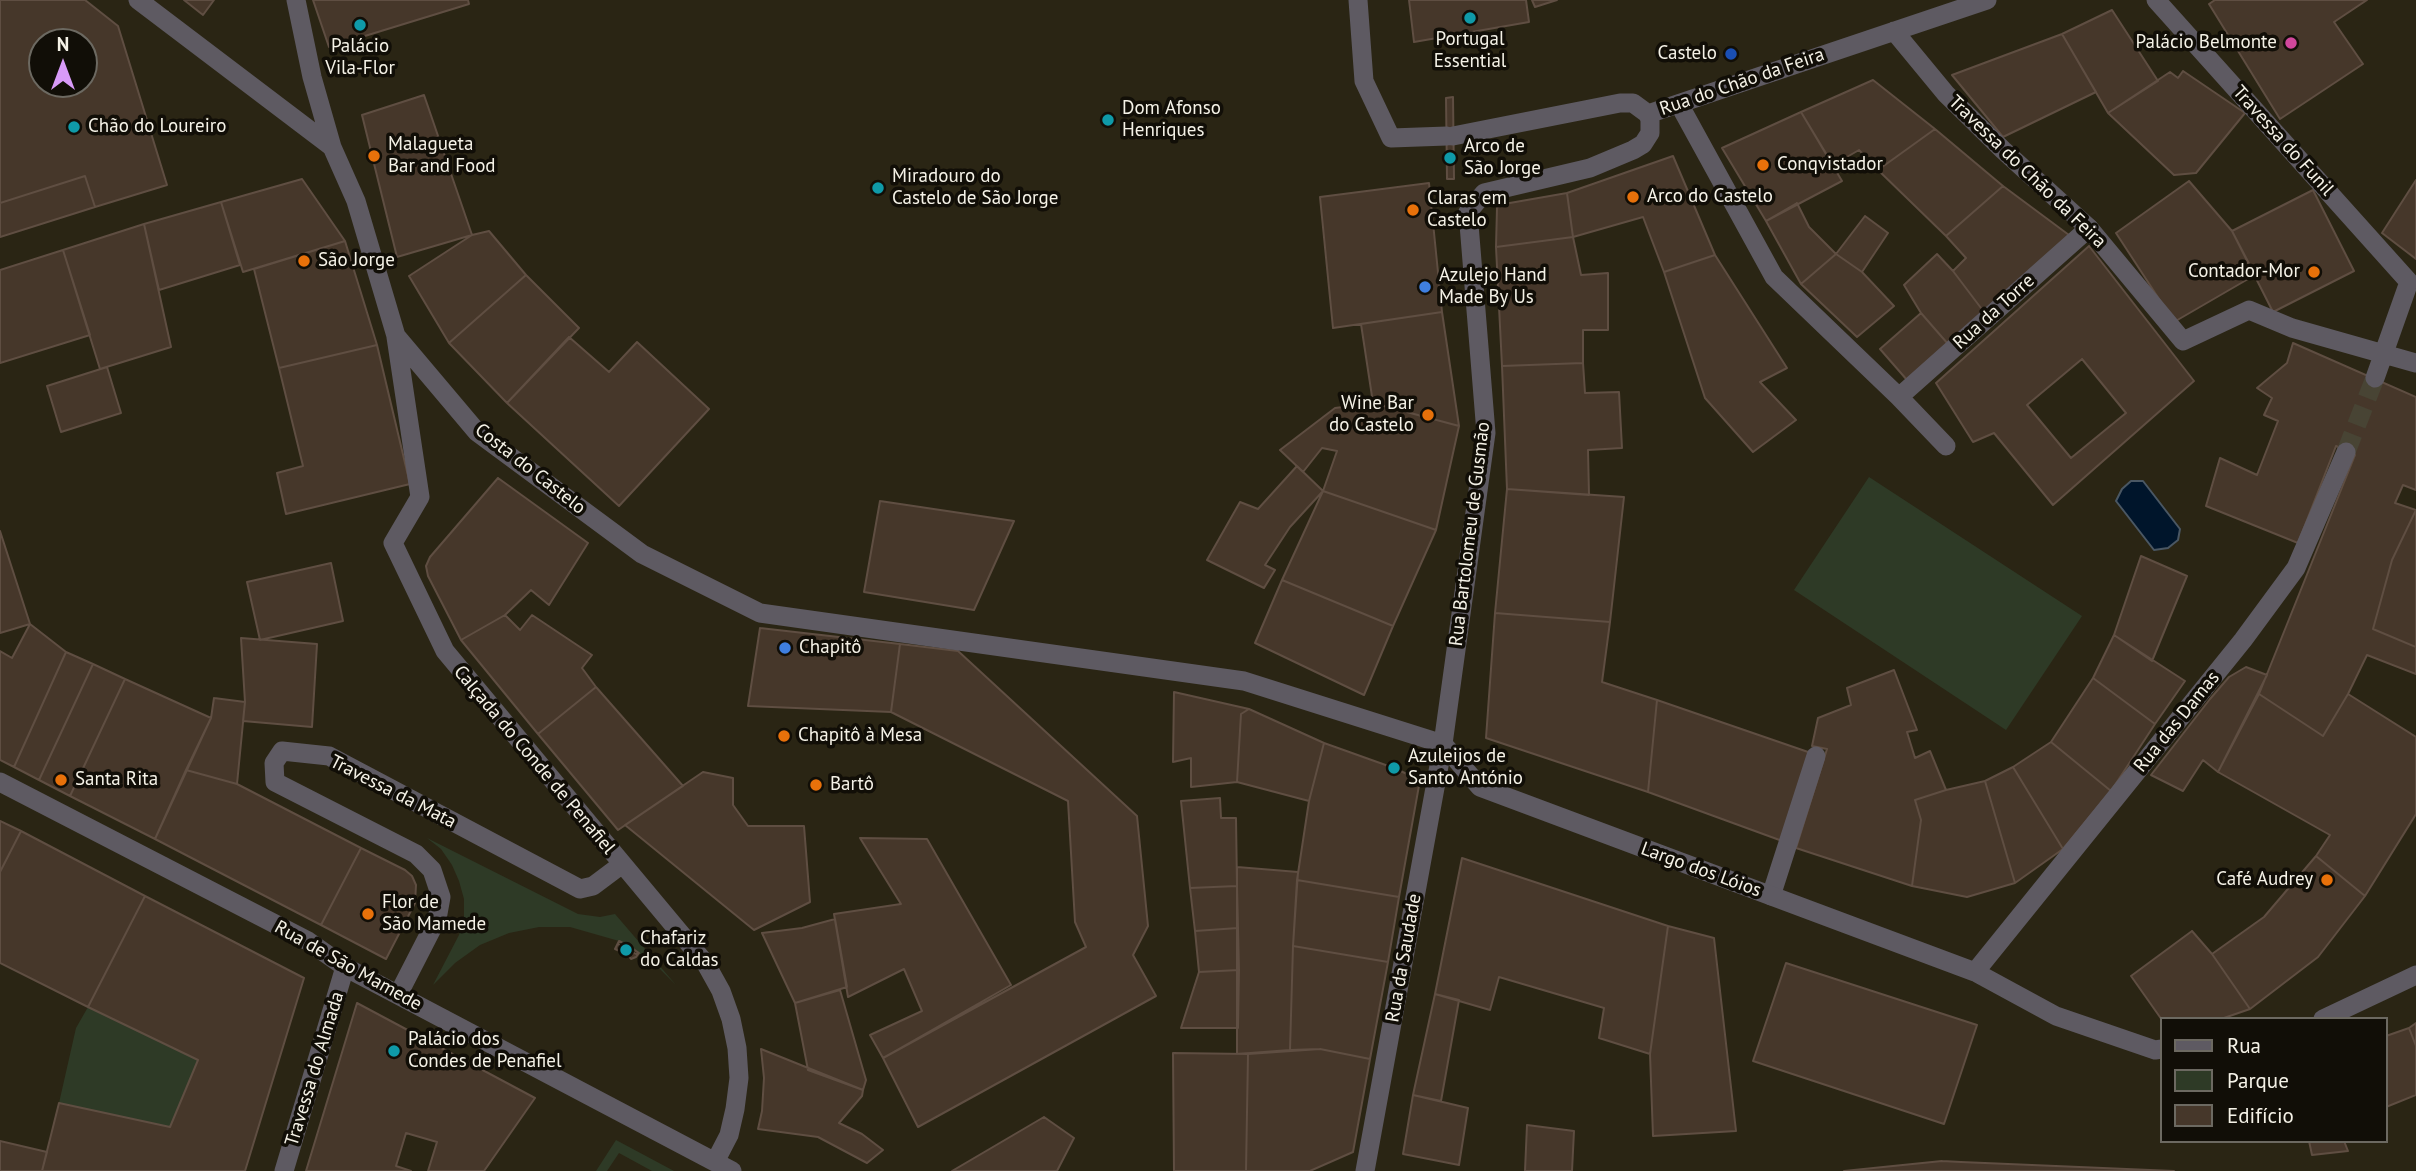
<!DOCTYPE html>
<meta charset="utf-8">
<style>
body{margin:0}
#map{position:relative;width:2416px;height:1171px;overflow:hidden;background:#2a2514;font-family:"PT Sans",sans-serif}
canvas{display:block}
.legend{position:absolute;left:2160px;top:1017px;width:228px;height:126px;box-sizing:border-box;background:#110e07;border:2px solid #6c6961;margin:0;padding:9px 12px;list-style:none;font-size:21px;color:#f5f2e7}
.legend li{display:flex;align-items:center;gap:14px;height:35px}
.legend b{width:35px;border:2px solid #6c6961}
.north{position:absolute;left:28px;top:28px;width:70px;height:70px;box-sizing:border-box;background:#110e07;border:2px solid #6c6961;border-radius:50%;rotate:0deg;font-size:19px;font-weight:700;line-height:28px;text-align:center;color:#f5f2e7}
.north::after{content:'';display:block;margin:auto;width:24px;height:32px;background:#d89af8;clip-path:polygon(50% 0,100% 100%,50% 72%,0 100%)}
</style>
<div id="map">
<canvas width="2416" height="1171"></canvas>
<ul class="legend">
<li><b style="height:9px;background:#5e5a62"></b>Rua</li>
<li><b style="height:19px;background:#2e3a26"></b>Parque</li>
<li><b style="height:19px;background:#46372a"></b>Edifício</li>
</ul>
<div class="north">N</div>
</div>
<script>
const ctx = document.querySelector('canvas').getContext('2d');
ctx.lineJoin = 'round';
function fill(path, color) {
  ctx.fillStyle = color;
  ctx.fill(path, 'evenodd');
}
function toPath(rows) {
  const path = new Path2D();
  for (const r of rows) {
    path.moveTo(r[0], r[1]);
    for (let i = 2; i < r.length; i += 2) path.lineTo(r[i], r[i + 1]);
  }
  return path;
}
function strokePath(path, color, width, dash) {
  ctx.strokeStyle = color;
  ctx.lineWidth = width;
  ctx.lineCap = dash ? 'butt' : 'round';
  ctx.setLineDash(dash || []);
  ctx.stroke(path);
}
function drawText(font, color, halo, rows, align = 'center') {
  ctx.font = font + ' "PT Sans",sans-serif';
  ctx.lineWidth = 7;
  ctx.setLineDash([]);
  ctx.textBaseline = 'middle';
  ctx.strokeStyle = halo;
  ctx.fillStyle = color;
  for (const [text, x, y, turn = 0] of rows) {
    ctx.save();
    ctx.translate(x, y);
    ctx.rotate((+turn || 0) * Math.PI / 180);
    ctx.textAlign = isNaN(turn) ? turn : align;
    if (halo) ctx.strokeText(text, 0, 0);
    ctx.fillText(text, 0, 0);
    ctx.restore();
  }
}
const green = toPath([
 [1869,477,2082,616,2006,730,1794,590],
 [427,838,578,914,600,917,615,914,676,985,654,963,619,941,570,927,539,927,509,933,480,945,455,963,433,985,459,935,464,917,464,899,459,881,452,865,441,849],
 [88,1007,198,1060,170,1127,59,1103,76,1028],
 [616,1140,674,1171,652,1171,619,1153,607,1171,596,1171]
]);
const water = toPath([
 [2131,481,2143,481,2180,529,2178,540,2168,548,2154,550,2116,501,2122,489,2131,481]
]);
const building = toPath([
 [0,0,85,0,118,26,167,185,95,207,85,176,0,203,0,0],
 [42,42,84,42,84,84,42,84,42,42],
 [184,0,214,0,203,15,184,0],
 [313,0,468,0,469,4,329,47,313,0],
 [1409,0,1526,0,1529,22,1414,42,1409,0],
 [1532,0,1557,0,1535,7,1532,0],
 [2215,0,2367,0,2334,22,2363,64,2280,119,2209,4,2215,0],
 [2112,10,2158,81,2108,113,2062,34,2112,10],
 [2062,34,2096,92,2003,137,1952,75,2062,34],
 [2183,71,2245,113,2196,173,2174,175,2108,113,2170,72,2178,78,2183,71],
 [1873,80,1935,129,1878,170,1859,150,1833,165,1801,112,1873,80],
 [424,95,472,235,397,257,362,115,424,95],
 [1453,97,1454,179,1447,179,1446,98,1453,97],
 [1801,112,1842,181,1766,221,1722,148,1801,112],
 [1935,129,2003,186,1946,236,1878,170,1935,129],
 [1673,156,1715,255,1664,272,1643,217,1573,237,1567,193,1673,156],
 [85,176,95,207,0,237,0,203,85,176],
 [302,179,345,241,243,272,221,202,302,179],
 [2416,180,2416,259,2382,233,2416,180],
 [2189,181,2232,231,2255,275,2174,322,2116,233,2189,181],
 [1429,183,1442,312,1333,328,1320,197,1429,183],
 [2003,186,2073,238,1984,312,1953,271,1966,258,1946,236,2003,186],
 [2313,190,2354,271,2273,312,2232,231,2313,190],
 [1567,193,1573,237,1496,247,1497,208,1504,204,1567,193],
 [221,202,240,265,159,290,144,224,221,202],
 [1797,203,1809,227,1836,254,1801,284,1766,221,1797,203],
 [1865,216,1888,233,1862,272,1836,254,1865,216],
 [144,224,171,347,100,369,63,250,144,224],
 [489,231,526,275,449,343,409,276,472,235,489,231],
 [1573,237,1581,275,1608,273,1608,330,1583,330,1583,363,1502,366,1496,247,1573,237],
 [345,241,377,345,279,368,254,269,345,241],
 [2089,246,2194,381,2053,505,1994,433,1973,442,1936,383,2089,246],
 [2082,359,2126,413,2071,458,2027,405,2082,359],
 [63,250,90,335,0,363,0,270,63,250],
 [1836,254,1862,272,1894,306,1857,337,1801,284,1836,254],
 [1937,254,1953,271,1984,312,1948,344,1921,313,1904,285,1937,254],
 [1715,255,1787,368,1760,382,1796,420,1753,452,1705,398,1664,272,1715,255],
 [526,275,579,328,507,403,449,343,526,275],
 [1442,312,1459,426,1373,403,1361,324,1442,312],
 [1921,313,1948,344,1907,380,1880,349,1921,313],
 [569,337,609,372,637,342,709,409,619,506,507,403,569,337],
 [2293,343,2416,397,2416,490,2403,485,2395,503,2416,510,2392,560,2373,629,2416,647,2416,674,2367,655,2348,694,2323,736,2259,694,2355,455,2336,446,2298,543,2206,506,2220,458,2257,475,2278,421,2264,415,2272,398,2257,388,2287,363,2293,343],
 [377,345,410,484,286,514,277,473,303,466,279,368,377,345],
 [1583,363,1585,393,1619,392,1622,448,1588,450,1589,495,1507,489,1502,366,1583,363],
 [107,367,121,413,61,432,47,386,107,367],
 [1373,403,1459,426,1436,530,1323,491,1337,451,1322,448,1303,472,1280,450,1335,408,1373,403],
 [1297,466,1323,491,1290,527,1265,565,1275,570,1264,588,1207,560,1240,502,1258,509,1297,466],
 [498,478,588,543,549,605,531,590,505,615,461,640,428,576,426,566,430,557,498,478],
 [1507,489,1624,497,1610,622,1495,613,1507,489],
 [1323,491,1436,530,1393,626,1282,580,1323,491],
 [880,501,1014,521,974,610,864,592,880,501],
 [2416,510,2416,647,2373,629,2392,560,2416,510],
 [0,531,30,624,0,633,0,531],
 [2141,556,2187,576,2152,661,2114,635,2141,556],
 [331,563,343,621,260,640,247,582,331,563],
 [1282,580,1393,626,1364,695,1255,643,1282,580],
 [1495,613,1610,622,1602,682,1657,700,1648,792,1486,738,1495,613],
 [505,615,520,630,532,615,592,655,582,668,596,687,538,734,461,640,505,615],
 [30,624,66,652,14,767,0,760,0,651,12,658,30,624],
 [760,628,900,644,891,712,748,706,760,628],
 [2114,635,2185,681,2155,724,2093,678,2114,635],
 [241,638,317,644,312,727,243,721,245,702,241,638],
 [900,644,958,651,1137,816,1148,926,1133,955,1156,996,918,1127,883,1058,1086,947,1075,922,1068,801,891,712,900,644],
 [66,652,93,664,39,780,14,767,66,652],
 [93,664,125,679,70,796,39,780,93,664],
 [2246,667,2267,675,2218,772,2203,760,2183,791,2151,775,2210,699,2229,677,2246,667],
 [1894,670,1917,730,1907,732,1915,758,1930,751,1946,790,1915,800,1921,820,1912,886,1796,848,1827,749,1812,746,1818,718,1851,705,1847,688,1894,670],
 [2093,678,2155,724,2111,791,2051,742,2093,678],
 [125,679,211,718,155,839,70,796,125,679],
 [596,687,683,786,618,830,538,734,596,687],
 [1174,692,1249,709,1241,714,1237,782,1191,787,1191,758,1173,762,1174,692],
 [2259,694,2323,736,2348,694,2416,737,2416,814,2365,896,2316,856,2330,835,2218,772,2259,694],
 [214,698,245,702,237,784,186,770,211,718,214,698],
 [1657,700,1811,753,1785,842,1648,792,1657,700],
 [1249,709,1324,743,1309,801,1237,782,1241,714,1249,709],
 [2051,742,2111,791,2063,849,2013,767,2051,742],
 [1324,743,1394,768,1420,780,1399,897,1297,880,1309,801,1324,743],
 [2013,767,2063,849,2015,883,1985,781,2013,767],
 [186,770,237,784,361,848,321,925,155,839,186,770],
 [703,772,733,778,733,805,748,826,804,826,810,902,754,930,625,825,703,772],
 [1985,781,2015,883,1967,897,1912,886,1921,820,1915,800,1946,790,1985,781],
 [1220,798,1221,818,1236,818,1237,886,1190,888,1181,801,1220,798],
 [0,821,21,831,0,872,0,821],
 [21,831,145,896,88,1007,0,963,0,872,21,831],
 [860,838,927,839,1011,985,883,1058,870,1035,922,1011,904,969,848,997,834,914,901,904,860,838],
 [361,848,405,870,412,876,416,885,415,903,386,959,321,925,361,848],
 [2316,856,2365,896,2318,957,2250,1009,2212,954,2264,917,2316,856],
 [1462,858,1668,926,1650,1054,1599,1038,1604,1008,1499,977,1490,1010,1435,994,1462,858],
 [1237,867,1298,872,1293,946,1290,1050,1237,1054,1237,867],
 [1297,880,1399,897,1388,962,1293,946,1297,880],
 [1237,886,1238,928,1195,931,1190,888,1237,886],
 [145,896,304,978,245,1171,42,1171,59,1103,170,1127,198,1060,88,1007,145,896],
 [835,919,847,987,795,1003,762,933,802,928,835,919],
 [1668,926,1714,938,1736,1131,1653,1136,1650,1054,1668,926],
 [1238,928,1239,970,1199,972,1195,931,1238,928],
 [2192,931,2212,954,2250,1009,2221,1019,2162,1020,2131,976,2192,931],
 [619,941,639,953,636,957,631,959,627,954,615,949,619,941],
 [619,941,629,946,639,953,636,954,618,944,619,941],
 [1293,946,1388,962,1370,1059,1320,1049,1290,1050,1293,946],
 [1786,963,1977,1025,1944,1124,1753,1061,1786,963],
 [1239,970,1238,1028,1181,1028,1199,972,1239,970],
 [840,990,866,1080,863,1090,808,1070,795,1003,840,990],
 [1435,994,1459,1000,1441,1101,1413,1095,1435,994],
 [357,1003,535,1098,484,1171,428,1171,437,1142,406,1133,396,1166,411,1171,306,1171,357,1003],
 [2416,1023,2416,1046,2409,1028,2416,1023],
 [2409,1028,2416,1046,2416,1095,2386,1107,2386,1036,2409,1028],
 [761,1049,863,1090,862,1096,839,1123,862,1134,883,1150,867,1163,818,1137,758,1129,762,1111,764,1078,761,1049],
 [1320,1049,1370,1059,1353,1152,1310,1171,1246,1171,1248,1054,1320,1049],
 [1173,1053,1248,1054,1246,1171,1174,1171,1173,1053],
 [1413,1095,1468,1108,1459,1165,1403,1154,1413,1095],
 [1044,1117,1074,1138,1057,1171,952,1171,1044,1117],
 [1527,1125,1574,1131,1572,1171,1525,1171,1527,1125],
 [0,1141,47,1152,42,1171,0,1171,0,1141],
 [2309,1141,2344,1141,2348,1151,2312,1155,2309,1141],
 [1942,1161,1961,1162,2174,1171,1844,1171,1942,1161]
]);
const minorTunnel = toPath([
 [2346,452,2375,378]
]);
const pedestrian = toPath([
 [1679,104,1774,277,1899,397,1946,446],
 [1899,397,2089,228],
 [1771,896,1816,756]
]);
const minor = toPath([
 [138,0,332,147],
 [296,0,312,77,332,147,356,201,396,336,477,432,642,554,760,613,1244,681,1443,744],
 [1358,0,1364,81,1391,138,1447,136],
 [2156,0,2409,282],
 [1894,31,1946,94,2003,150,2089,228,2183,341,2249,310,2292,328,2416,363],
 [1648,114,1987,0],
 [1453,136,1620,103,1633,103,1648,114],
 [396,337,420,497,393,543,445,651,706,964,721,991,731,1019,737,1048,739,1078,735,1109,729,1135,715,1162],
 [2375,378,2409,282],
 [1443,744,1480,787,1975,972,2056,1016,2155,1050,2162,1049],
 [0,782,308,941,345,967,732,1171],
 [1975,972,2243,640,2296,568,2346,452],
 [398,995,437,919,441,897,432,870,416,854,275,782,274,763,282,751,329,756,580,889,593,886,621,865],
 [2323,1019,2416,975],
 [284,1171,345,967],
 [1365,1171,1443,744,1486,433,1468,212,1484,193,1590,168,1633,150,1643,144,1650,133,1650,120,1648,114]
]);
const markers = [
 [1470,18,7,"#0f9aa8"],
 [360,25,7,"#0f9aa8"],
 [2291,43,7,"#d1479c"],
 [1731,54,7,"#1a4fb4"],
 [1108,120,7,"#0f9aa8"],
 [74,127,7,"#0f9aa8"],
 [374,156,7,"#e8710a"],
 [1450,158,7,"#0f9aa8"],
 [1763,165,7,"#e8710a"],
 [878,188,7,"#0f9aa8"],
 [1633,197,7,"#e8710a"],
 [1413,210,7,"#e8710a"],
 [304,261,7,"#e8710a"],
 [2314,272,7,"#e8710a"],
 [1425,287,7,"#3f7fe0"],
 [1428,415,7,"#e8710a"],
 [785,648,7,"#3f7fe0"],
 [784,736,7,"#e8710a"],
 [1394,768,7,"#0f9aa8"],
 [61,780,7,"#e8710a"],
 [816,785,7,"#e8710a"],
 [2327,880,7,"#e8710a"],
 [368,914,7,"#e8710a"],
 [626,950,7,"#0f9aa8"],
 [394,1051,7,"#0f9aa8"]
];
const poiNames = [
 ["Portugal",1470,40,"center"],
 ["Essential",1470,62,"center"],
 ["Palácio Belmonte",2277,43,"right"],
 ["Palácio",360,47,"center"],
 ["Vila-Flor",360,69,"center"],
 ["Castelo",1717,54,"right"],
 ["Dom Afonso",1122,109],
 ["Henriques",1122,131],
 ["Chão do Loureiro",88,127],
 ["Malagueta",388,145],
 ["Bar and Food",388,167],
 ["Arco de",1464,147],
 ["São Jorge",1464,169],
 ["Conqvistador",1777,165],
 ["Miradouro do",892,177],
 ["Castelo de São Jorge",892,199],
 ["Arco do Castelo",1647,197],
 ["Claras em",1427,199],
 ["Castelo",1427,221],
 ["São Jorge",318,261],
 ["Contador-Mor",2300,272,"right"],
 ["Azulejo Hand",1439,276],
 ["Made By Us",1439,298],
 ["Wine Bar",1414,404,"right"],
 ["do Castelo",1414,426,"right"],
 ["Chapitô",799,648],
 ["Chapitô à Mesa",798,736],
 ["Azuleijos de",1408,757],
 ["Santo António",1408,779],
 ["Santa Rita",75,780],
 ["Bartô",830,785],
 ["Café Audrey",2313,880,"right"],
 ["Flor de",382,903],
 ["São Mamede",382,925],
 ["Chafariz",640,939],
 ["do Caldas",640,961],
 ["Palácio dos",408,1040],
 ["Condes de Penafiel",408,1062]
];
const streetNames = [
 ["Rua do Chão da Feira",1742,82,-19],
 ["Travessa do Funil",2283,141,48],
 ["Travessa do Chão da Feira",2027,172,44],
 ["Rua da Torre",1994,312,-42],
 ["Costa do Castelo",530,469,38],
 ["Rua Bartolomeu de Gusmão",1470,534,-83],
 ["Rua das Damas",2177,722,-51],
 ["Calçada do Conde de Penafiel",534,760,50],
 ["Travessa da Mata",393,792,27],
 ["Largo dos Lóios",1701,870,20],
 ["Rua da Saudade",1404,958,-80],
 ["Rua de São Mamede",348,966,29],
 ["Travessa do Almada",315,1069,-73]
];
fill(green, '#2e3a26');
fill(water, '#00152b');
strokePath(water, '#4a5763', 2);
fill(building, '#46372a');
strokePath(building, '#5f4e42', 2);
strokePath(minorTunnel, '#484434', 19, [19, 10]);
strokePath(pedestrian, '#5e5a62', 19);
strokePath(minor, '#5e5a62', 19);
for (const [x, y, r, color] of markers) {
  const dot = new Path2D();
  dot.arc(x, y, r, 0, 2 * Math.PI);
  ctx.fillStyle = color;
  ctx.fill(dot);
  strokePath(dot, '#110e07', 2.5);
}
drawText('19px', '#f5f2e7', '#110e07', poiNames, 'left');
drawText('19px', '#f5f2e7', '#110e07', streetNames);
</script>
